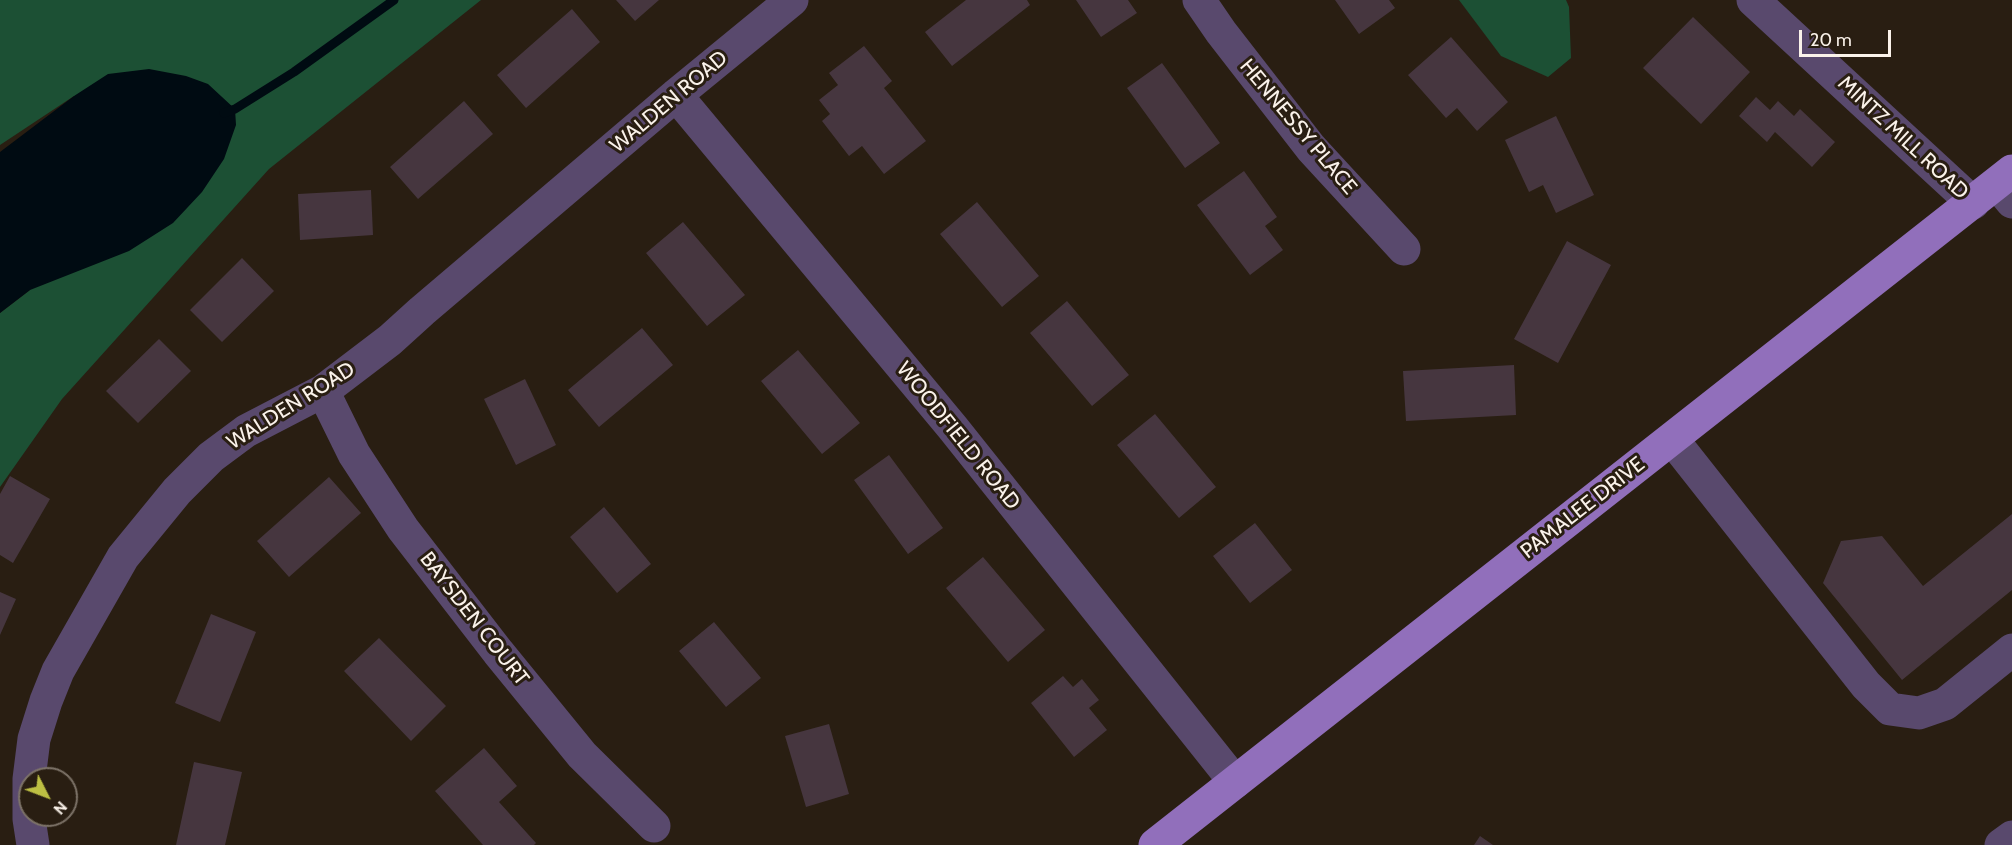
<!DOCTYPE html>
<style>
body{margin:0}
#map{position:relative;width:2012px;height:845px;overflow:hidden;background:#291e12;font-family:Cabin,sans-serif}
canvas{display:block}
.north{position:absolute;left:18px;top:767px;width:60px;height:60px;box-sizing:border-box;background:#291e12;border:2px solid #7d7368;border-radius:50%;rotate:132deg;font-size:16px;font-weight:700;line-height:24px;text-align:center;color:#faf2ea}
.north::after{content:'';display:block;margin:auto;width:21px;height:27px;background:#bdbf43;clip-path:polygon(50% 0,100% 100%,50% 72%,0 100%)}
.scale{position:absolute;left:1799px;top:30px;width:92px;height:27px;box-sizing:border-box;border:3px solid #faf2ea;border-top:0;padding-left:8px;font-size:18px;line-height:21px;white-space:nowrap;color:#faf2ea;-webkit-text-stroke:4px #291e12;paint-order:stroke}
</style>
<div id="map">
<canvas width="2012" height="845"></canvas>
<div class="north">N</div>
<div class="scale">20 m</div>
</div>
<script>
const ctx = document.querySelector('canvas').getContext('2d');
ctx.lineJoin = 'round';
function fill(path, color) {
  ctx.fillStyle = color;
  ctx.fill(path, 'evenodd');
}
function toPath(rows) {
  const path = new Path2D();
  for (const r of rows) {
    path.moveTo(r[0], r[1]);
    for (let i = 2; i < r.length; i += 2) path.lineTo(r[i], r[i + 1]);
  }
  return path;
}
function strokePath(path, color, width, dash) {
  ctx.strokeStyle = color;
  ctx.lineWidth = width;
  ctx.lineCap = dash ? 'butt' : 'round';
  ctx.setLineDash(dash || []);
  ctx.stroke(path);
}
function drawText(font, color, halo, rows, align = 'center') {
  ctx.font = font + ' Cabin,sans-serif';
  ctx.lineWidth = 6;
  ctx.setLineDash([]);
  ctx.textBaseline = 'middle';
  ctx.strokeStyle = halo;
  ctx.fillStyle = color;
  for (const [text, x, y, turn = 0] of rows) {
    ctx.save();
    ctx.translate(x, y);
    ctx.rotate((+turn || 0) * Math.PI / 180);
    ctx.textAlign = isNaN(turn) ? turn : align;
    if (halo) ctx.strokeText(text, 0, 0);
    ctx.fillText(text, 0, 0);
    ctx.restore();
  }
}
const green = toPath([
 [0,0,481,0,269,169,62,399,0,487,0,313,30,290,74,96,0,145],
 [1459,0,1566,0,1569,7,1571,58,1548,77,1501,56]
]);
const water = toPath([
 [149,69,186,76,208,84,235,109,236,125,224,159,202,192,173,223,129,251,30,290,0,313,0,152,74,96,108,74]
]);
const stream = toPath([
 [224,113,235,109,294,72,394,0]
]);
const building = toPath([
 [616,0,659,0,635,21],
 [966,0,1027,0,1030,5,952,66,925,32],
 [1076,0,1128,0,1137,13,1101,37],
 [1335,0,1389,0,1395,8,1359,34],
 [572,9,600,42,526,108,497,75],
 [1693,17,1750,72,1701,124,1643,68],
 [1451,37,1508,102,1477,131,1457,108,1446,118,1408,75],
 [864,46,892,81,884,88,926,141,884,174,862,146,849,156,822,121,830,114,819,100,838,85,829,73],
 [1162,63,1220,143,1185,168,1127,88],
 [1756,97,1770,110,1778,101,1794,116,1800,109,1835,142,1812,167,1775,132,1767,142,1739,116],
 [464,101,493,134,418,199,390,167],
 [1556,116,1594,195,1556,213,1543,185,1529,192,1505,140],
 [1244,171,1277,217,1265,226,1283,250,1250,275,1197,205],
 [371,190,373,235,300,240,298,194],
 [977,202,1039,276,1002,307,940,234],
 [683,222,745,295,707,326,646,253],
 [1567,241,1611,265,1558,363,1514,339],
 [242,258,274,291,222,342,190,310],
 [1067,301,1129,375,1092,406,1030,333],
 [642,328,673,365,599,427,568,390],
 [159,339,191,371,138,423,106,391],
 [798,350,860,423,822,454,761,381],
 [1514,365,1516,415,1406,421,1403,371],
 [525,379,556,445,516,465,484,399],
 [1155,414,1216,487,1179,518,1117,445],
 [889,455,943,528,908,554,854,480],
 [10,476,50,499,13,563,0,555,0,494],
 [329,477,361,513,289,577,257,541],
 [604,507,651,564,617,593,570,537],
 [2012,514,2012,590,1902,680,1823,583,1841,541,1882,536,1923,586],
 [1255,523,1292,570,1250,603,1213,556],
 [983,557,1045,630,1008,662,946,588],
 [0,592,16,599,0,635],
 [211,614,256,632,220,722,175,703],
 [714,622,761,678,726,707,679,651],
 [379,638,446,706,411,741,344,671],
 [1063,676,1073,687,1082,679,1099,700,1089,708,1107,730,1074,757,1031,703],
 [829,724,849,794,806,807,785,736],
 [484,748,517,786,499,802,536,843,534,845,483,845,435,791],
 [194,762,242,772,225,845,176,845],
 [1480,836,1493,845,1474,845]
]);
const minor = toPath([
 [1199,0,1221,32,1311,148,1404,249],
 [1753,0,1973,203],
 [676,95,953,428,1235,782],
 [1997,184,2012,202],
 [323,391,354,454,403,529,498,652,582,755,654,826],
 [1672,439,1866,685,1890,709,1919,713,1945,704,2012,650],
 [33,845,29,819,29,779,34,739,46,701,58,671,123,557,177,491,211,457,246,431,323,391,390,340,422,311,676,95,792,0],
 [2001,845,2012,837]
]);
const major = toPath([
 [1155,845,2012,171]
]);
const streetNames = [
 ["WALDEN ROAD",669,102,-40],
 ["HENNESSY PLACE",1298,127,50],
 ["MINTZ MILL ROAD",1903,138,43],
 ["WALDEN ROAD",291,406,-32],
 ["WOODFIELD ROAD",958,436,51],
 ["PAMALEE DRIVE",1583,508,-38],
 ["BAYSDEN COURT",474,619,52]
];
fill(green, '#1c5034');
fill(water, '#000b12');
strokePath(stream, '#000b12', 9);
fill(building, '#46363f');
strokePath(minor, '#59496d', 33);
strokePath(major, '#916fbb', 33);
drawText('21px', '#faf2ea', '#291e12', streetNames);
</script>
